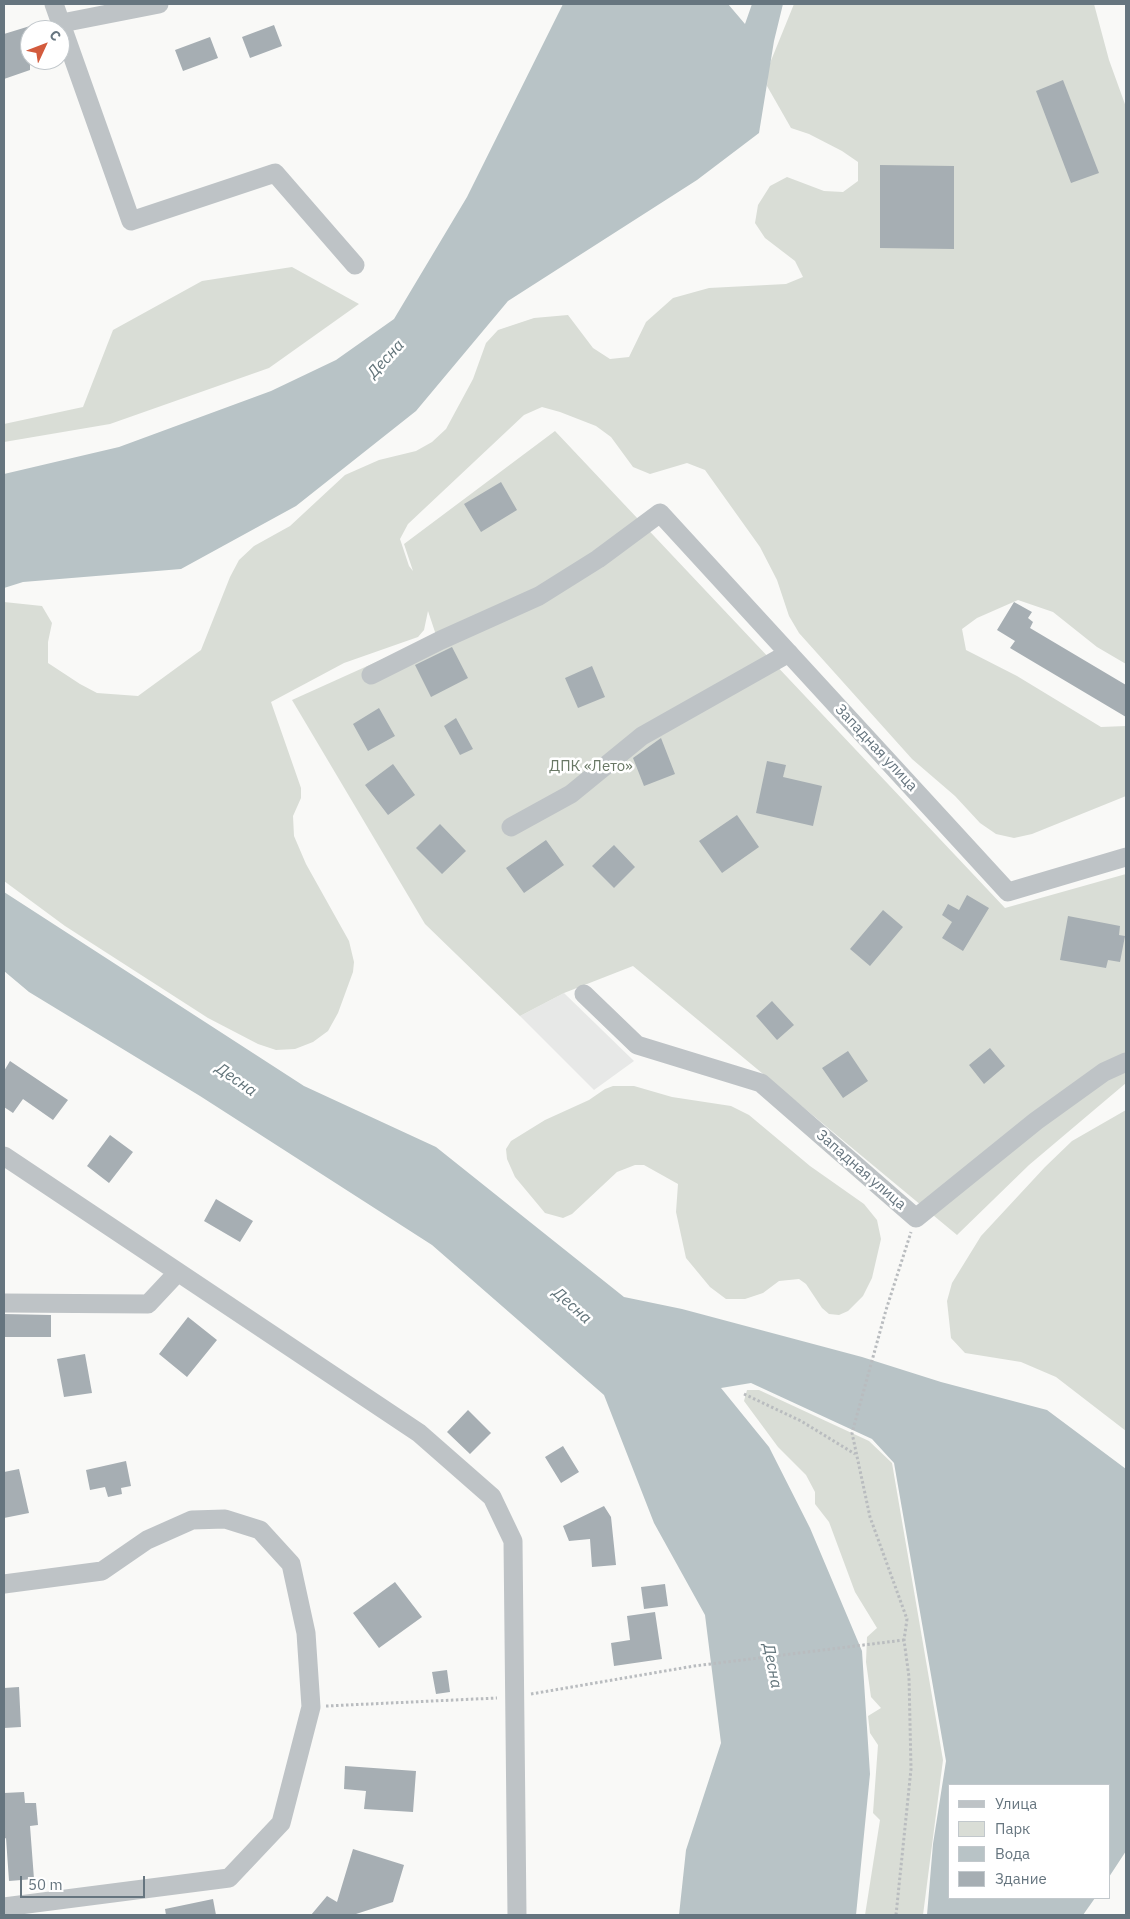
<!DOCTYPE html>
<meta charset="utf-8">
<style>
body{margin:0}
#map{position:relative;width:1130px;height:1919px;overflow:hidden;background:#f9f9f7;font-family:"IBM Plex Sans",sans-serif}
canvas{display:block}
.frame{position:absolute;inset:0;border:5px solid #66757f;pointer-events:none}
.legend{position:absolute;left:948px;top:1784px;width:162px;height:115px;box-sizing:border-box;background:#fff;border:1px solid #c2c8cc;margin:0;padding:6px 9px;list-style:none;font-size:15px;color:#66757f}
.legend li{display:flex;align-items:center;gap:10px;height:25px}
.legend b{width:25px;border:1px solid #c2c8cc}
.north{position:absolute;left:20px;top:20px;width:50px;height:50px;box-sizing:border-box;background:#fff;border:1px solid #c2c8cc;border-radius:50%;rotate:47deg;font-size:14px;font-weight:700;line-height:20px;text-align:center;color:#66757f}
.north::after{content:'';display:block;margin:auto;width:18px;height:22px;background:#d35b3d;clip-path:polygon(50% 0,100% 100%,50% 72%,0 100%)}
.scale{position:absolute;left:20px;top:1876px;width:125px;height:22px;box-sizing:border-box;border:2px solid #66757f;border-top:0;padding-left:6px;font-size:15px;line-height:18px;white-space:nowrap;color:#66757f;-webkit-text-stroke:4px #fff;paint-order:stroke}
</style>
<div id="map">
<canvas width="1130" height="1919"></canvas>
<div class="frame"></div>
<ul class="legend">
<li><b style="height:6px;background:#bec3c6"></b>Улица</li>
<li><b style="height:14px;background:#d9ddd6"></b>Парк</li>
<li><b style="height:14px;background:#b8c3c6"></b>Вода</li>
<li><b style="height:14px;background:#a6aeb3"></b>Здание</li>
</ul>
<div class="north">С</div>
<div class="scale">50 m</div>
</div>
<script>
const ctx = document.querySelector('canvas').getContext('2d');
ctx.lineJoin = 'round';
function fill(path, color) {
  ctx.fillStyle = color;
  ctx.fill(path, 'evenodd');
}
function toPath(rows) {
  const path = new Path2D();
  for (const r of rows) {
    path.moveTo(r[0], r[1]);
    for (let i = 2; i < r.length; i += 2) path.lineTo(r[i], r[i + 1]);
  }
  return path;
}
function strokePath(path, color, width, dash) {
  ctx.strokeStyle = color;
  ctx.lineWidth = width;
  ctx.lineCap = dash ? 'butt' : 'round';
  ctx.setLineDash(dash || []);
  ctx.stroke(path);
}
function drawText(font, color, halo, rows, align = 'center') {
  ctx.font = font + ' "IBM Plex Sans",sans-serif';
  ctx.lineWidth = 5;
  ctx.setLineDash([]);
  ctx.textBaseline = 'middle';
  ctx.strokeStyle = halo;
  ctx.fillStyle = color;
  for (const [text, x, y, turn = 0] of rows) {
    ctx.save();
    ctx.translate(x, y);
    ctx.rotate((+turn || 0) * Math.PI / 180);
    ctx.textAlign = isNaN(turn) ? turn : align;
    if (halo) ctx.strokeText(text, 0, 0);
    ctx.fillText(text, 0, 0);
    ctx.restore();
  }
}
const built = toPath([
 [564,993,634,1061,594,1090,520,1016]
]);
const green = toPath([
 [794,4,1094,4,1109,60,1126,107,1126,664,1097,647,1053,612,1018,600,977,618,962,629,966,650,1017,676,1101,727,1126,726,1126,796,1032,834,1014,838,996,834,980,823,955,796,912,759,799,633,789,616,777,580,760,547,705,470,687,463,650,474,633,467,611,437,596,426,560,412,542,407,524,415,408,524,400,539,409,566,413,571,404,544,555,431,1005,908,1126,874,1126,1083,1029,1165,957,1235,633,966,564,993,520,1016,425,924,292,700,436,635,428,611,424,630,418,637,344,663,271,702,301,788,301,798,293,816,294,836,306,864,349,941,354,962,353,972,338,1013,328,1031,313,1042,295,1049,276,1050,258,1044,208,1018,65,926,4,881,4,602,42,606,52,623,48,642,48,663,80,684,97,693,138,696,201,650,230,577,239,560,254,546,290,526,345,475,379,460,416,451,432,442,446,429,473,379,486,343,498,330,534,318,568,315,593,348,610,359,629,357,646,322,673,298,709,288,786,284,803,277,795,261,765,238,755,223,758,205,770,186,787,177,824,191,843,192,858,181,858,162,842,151,809,134,791,128,767,86,768,68],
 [292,267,359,304,269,368,110,424,4,442,4,424,83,407,113,330,202,281],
 [613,1086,634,1086,672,1097,731,1106,749,1115,810,1166,864,1204,877,1220,881,1239,872,1278,863,1296,848,1311,839,1315,829,1314,822,1308,806,1284,799,1279,779,1281,763,1293,745,1299,726,1299,710,1287,686,1258,676,1212,678,1184,644,1165,635,1165,617,1172,572,1214,563,1218,545,1213,515,1177,507,1159,506,1149,511,1141,545,1120,589,1100,605,1089],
 [1126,1110,1126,1431,1056,1377,1021,1362,965,1353,951,1338,947,1301,952,1283,981,1236,1045,1167,1072,1141],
 [747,1390,759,1390,869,1441,892,1463,943,1760,923,1915,865,1915,880,1820,873,1813,878,1745,870,1733,868,1716,881,1708,871,1697,866,1662,867,1637,877,1628,855,1592,829,1522,815,1504,815,1492,806,1475,778,1447,744,1401]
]);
const water = toPath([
 [563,4,728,4,745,24,752,4,783,4,774,41,759,133,697,180,508,301,416,411,296,506,181,569,23,582,4,588,4,474,119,447,271,391,336,360,394,319,467,197],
 [4,892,304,1086,436,1147,624,1297,682,1309,862,1357,941,1382,1047,1410,1126,1469,1126,1851,1109,1877,1109,1785,949,1785,949,1898,1095,1898,1083,1915,927,1915,933,1844,946,1761,894,1463,872,1439,751,1383,721,1388,769,1447,810,1528,862,1651,870,1774,856,1915,679,1915,686,1850,721,1743,705,1615,654,1523,604,1395,432,1245,200,1096,29,992,4,971]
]);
const building = toPath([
 [274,25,282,46,250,58,242,37],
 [30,26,30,70,4,79,4,34],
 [210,37,218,58,183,71,175,50],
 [1063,80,1099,173,1071,183,1036,91],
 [880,165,954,166,954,249,880,248],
 [501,482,517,510,481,532,464,504],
 [1014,602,1032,612,1028,618,1033,622,1030,628,1126,685,1126,717,1010,648,1015,641,997,630],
 [452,647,468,678,431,697,415,665],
 [592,666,605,697,578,708,565,678],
 [379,708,395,736,368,751,353,724],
 [456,718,473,749,460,755,444,726],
 [661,738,675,774,644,786,633,758],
 [767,761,786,765,783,777,822,786,813,826,756,813],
 [393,764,415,795,388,815,365,785],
 [737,815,759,847,722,873,699,841],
 [440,824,466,851,442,874,416,848],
 [546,840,564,865,524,893,506,868],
 [614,845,635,867,614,888,592,866],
 [967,895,989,908,963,951,942,938,952,922,942,915,948,904,959,910],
 [883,910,903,927,870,966,850,949],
 [1068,916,1120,926,1119,935,1125,936,1120,962,1108,960,1106,968,1060,960],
 [772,1001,794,1025,777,1040,756,1016],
 [990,1048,1005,1066,984,1084,969,1065],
 [848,1051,868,1081,843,1098,822,1068],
 [10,1061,68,1100,53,1120,23,1099,13,1113,4,1107,4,1071],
 [110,1135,133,1152,109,1183,87,1166],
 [216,1199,253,1221,240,1242,204,1221],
 [4,1314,51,1315,51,1337,4,1337],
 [188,1317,217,1340,187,1377,159,1354],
 [85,1354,92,1393,64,1397,57,1359],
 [468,1410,491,1433,470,1454,447,1432],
 [563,1446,579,1472,561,1483,545,1457],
 [126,1461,131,1486,121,1488,122,1494,108,1497,105,1487,90,1490,86,1470],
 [19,1469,29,1513,4,1518,4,1472],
 [604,1506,611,1517,616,1565,592,1567,590,1539,569,1541,563,1526],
 [395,1582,422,1617,379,1648,353,1613],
 [665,1584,668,1606,644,1609,641,1587],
 [655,1612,662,1659,614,1666,611,1643,630,1640,627,1616],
 [447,1670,450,1692,436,1694,432,1672],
 [19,1687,21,1727,4,1728,4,1688],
 [345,1766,416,1771,413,1812,364,1809,366,1791,344,1789],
 [24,1792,25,1803,36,1803,38,1825,30,1826,34,1879,9,1881,6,1838,4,1839,4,1793],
 [353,1849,404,1865,393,1902,356,1914,358,1915,311,1915,327,1896,337,1902],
 [213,1899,216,1915,166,1915,165,1909]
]);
const path = toPath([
 [744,1394,801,1421,855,1454],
 [531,1694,694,1666,904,1640],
 [326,1706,497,1698],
 [896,1915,911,1769,909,1677,904,1640,907,1619,870,1517,852,1433,886,1310,911,1232]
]);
const minor = toPath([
 [54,4,131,221,275,173,355,265],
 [62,23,159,4],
 [371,675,441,640,539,596,598,559,660,513,1008,892,1126,857],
 [511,827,571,794,642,736,789,653],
 [584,994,637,1045,761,1083,916,1218,1036,1121,1104,1072,1126,1062],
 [4,1156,419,1433,492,1497,513,1541,517,1915],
 [4,1303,148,1304,178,1272],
 [4,1584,102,1571,147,1540,192,1520,225,1519,260,1530,291,1564,306,1633,311,1707,281,1823,229,1878,4,1907]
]);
const streetNames = [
 ["Западная улица",876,748,47],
 ["Западная улица",861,1170,41]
];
const parkNames = [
 ["ДПК «Лето»",591,767]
];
const waterNames = [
 ["Десна",386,359,-47],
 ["Десна",236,1080,35],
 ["Десна",572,1306,42],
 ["Десна",772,1666,79]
];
fill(built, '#e7e8e7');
fill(green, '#d9ddd6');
fill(water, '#b8c3c6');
fill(building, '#a6aeb3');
strokePath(path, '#b9bcbf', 3, [2.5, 2.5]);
strokePath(minor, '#bec3c6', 19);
drawText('15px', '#66757f', '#fff', streetNames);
drawText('15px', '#697865', '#fff', parkNames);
drawText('italic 16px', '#617379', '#fff', waterNames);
</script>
